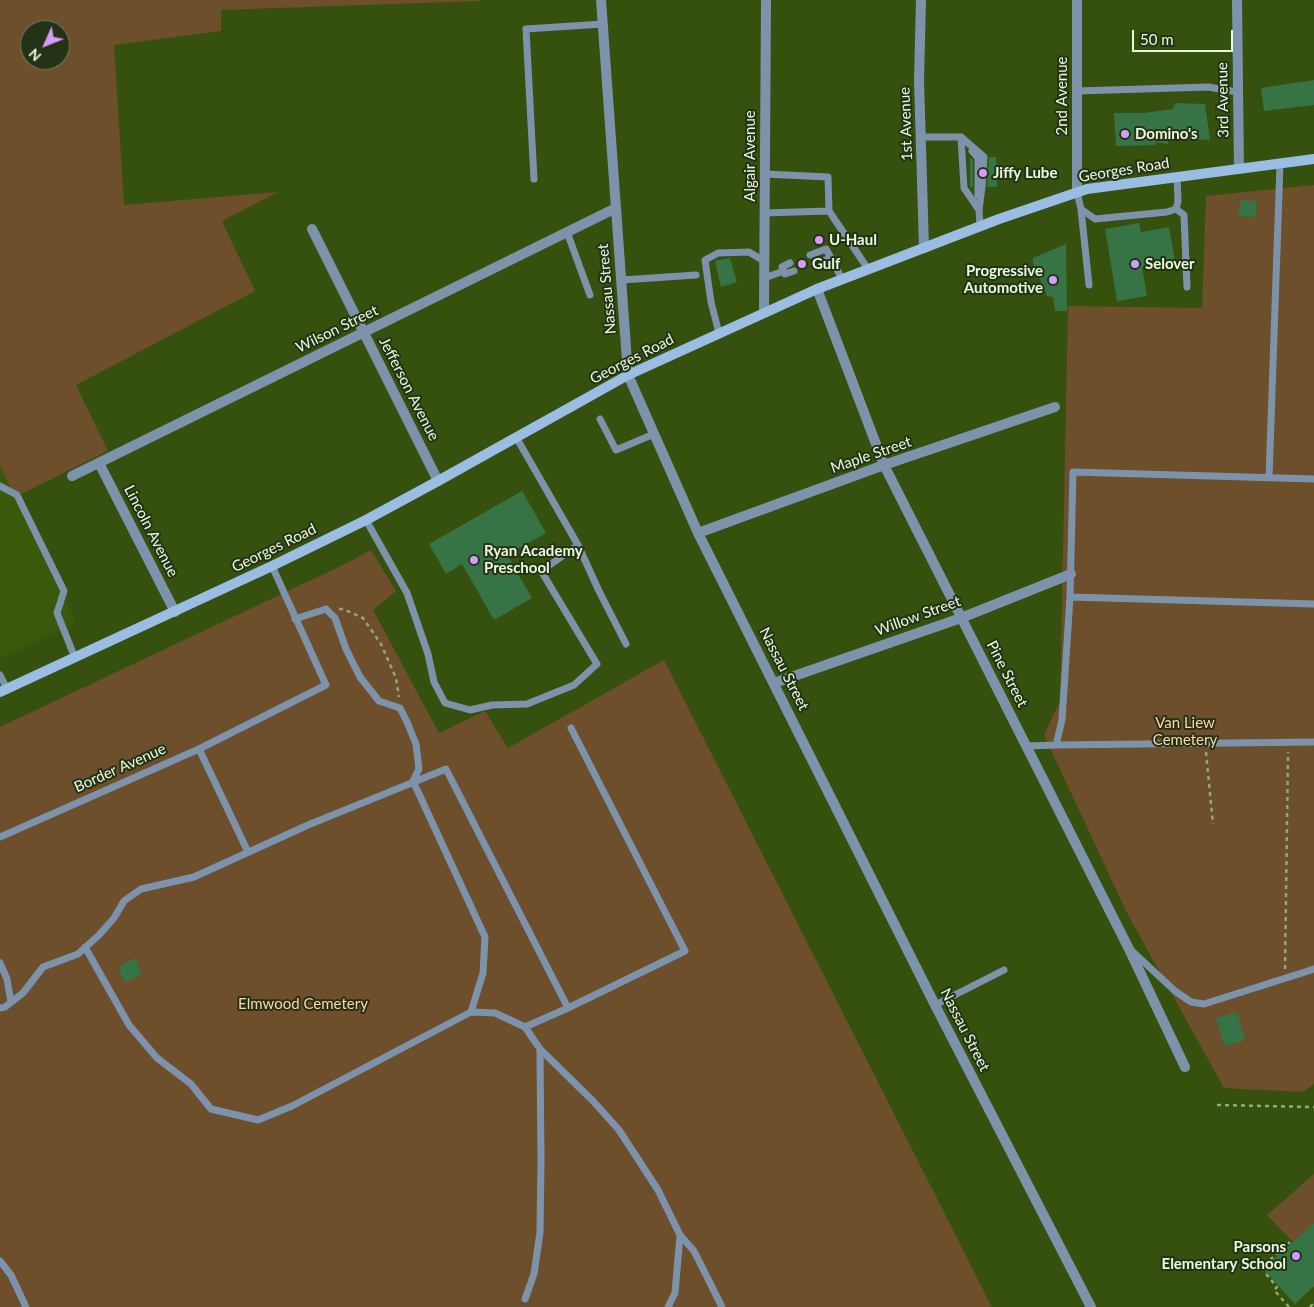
<!DOCTYPE html>
<style>
body{margin:0}
#map{position:relative;width:1314px;height:1307px;overflow:hidden;background:#35510d;font-family:Lato,sans-serif}
canvas{display:block}
.north{position:absolute;left:20px;top:20px;width:50px;height:50px;box-sizing:border-box;background:#253217;border:1px solid #738265;border-radius:50%;rotate:226deg;font-size:14px;font-weight:700;line-height:20px;text-align:center;color:#e9fbd9}
.north::after{content:'';display:block;margin:auto;width:18px;height:22px;background:#d39cfc;clip-path:polygon(50% 0,100% 100%,50% 72%,0 100%)}
.scale{position:absolute;left:1132px;top:30px;width:101px;height:22px;box-sizing:border-box;border:2px solid #e9fbd9;border-top:0;padding-left:6px;font-size:15px;line-height:18px;white-space:nowrap;color:#e9fbd9;-webkit-text-stroke:4px #253217;paint-order:stroke}
</style>
<div id="map">
<canvas width="1314" height="1307"></canvas>
<div class="north">N</div>
<div class="scale">50 m</div>
</div>
<script>
const ctx = document.querySelector('canvas').getContext('2d');
ctx.lineJoin = 'round';
function fill(path, color) {
  ctx.fillStyle = color;
  ctx.fill(path, 'evenodd');
}
function toPath(rows) {
  const path = new Path2D();
  for (const r of rows) {
    path.moveTo(r[0], r[1]);
    for (let i = 2; i < r.length; i += 2) path.lineTo(r[i], r[i + 1]);
  }
  return path;
}
function strokePath(path, color, width, dash) {
  ctx.strokeStyle = color;
  ctx.lineWidth = width;
  ctx.lineCap = dash ? 'butt' : 'round';
  ctx.setLineDash(dash || []);
  ctx.stroke(path);
}
function drawText(font, color, halo, rows, align = 'center') {
  ctx.font = font + ' Lato,sans-serif';
  ctx.lineWidth = 4;
  ctx.setLineDash([]);
  ctx.textBaseline = 'middle';
  ctx.strokeStyle = halo;
  ctx.fillStyle = color;
  for (const [text, x, y, turn = 0] of rows) {
    ctx.save();
    ctx.translate(x, y);
    ctx.rotate((+turn || 0) * Math.PI / 180);
    ctx.textAlign = isNaN(turn) ? turn : align;
    if (halo) ctx.strokeText(text, 0, 0);
    ctx.fillText(text, 0, 0);
    ctx.restore();
  }
}
const built = toPath([
 [0,466,76,623,0,659]
]);
const green = toPath([
 [0,0,479,0,479,1,221,10,221,31,114,45,124,205,278,192,222,221,255,291,76,385,108,451,15,497,0,466],
 [30,30,60,30,60,60,30,60],
 [1314,185,1314,1084,1303,1092,1224,1088,1127,913,1044,735,1060,701,1068,306,1202,308,1206,196],
 [371,550,396,591,373,610,439,733,485,711,508,748,664,660,992,1307,0,1307,0,727,343,565],
 [1314,1174,1314,1223,1293,1242,1267,1215]
]);
const building = toPath([
 [1314,80,1314,105,1264,111,1261,88],
 [1175,103,1205,104,1210,140,1168,138,1168,144,1156,142,1155,145,1116,146,1114,113,1144,113,1173,109],
 [989,157,996,157,997,187,987,187],
 [971,158,973,160,973,187,970,187,970,159],
 [1240,200,1257,201,1256,217,1239,216],
 [1139,223,1141,232,1169,227,1175,261,1142,267,1147,296,1117,301,1105,229],
 [1066,244,1067,311,1055,311,1053,297,1047,296,1033,263,1033,258],
 [730,258,737,282,721,287,715,261],
 [522,491,546,533,507,555,532,598,494,620,462,564,446,574,429,544],
 [135,958,142,974,125,982,118,967],
 [1237,1012,1245,1040,1224,1046,1216,1018],
 [1314,1223,1314,1286,1295,1304,1263,1269]
]);
const path = toPath([
 [339,609,343,609,363,618,381,644,396,678,399,697],
 [1206,752,1213,824],
 [1285,969,1288,752],
 [1217,1105,1314,1107],
 [1289,1307,1274,1290,1277,1287,1261,1268,1290,1242],
 [1310,1307,1314,1303]
]);
const lane = toPath([
 [1077,91,1208,87,1238,92],
 [921,137,961,137,964,188,979,210,980,226],
 [961,137,984,157,982,187,979,210],
 [972,151,978,158,978,196],
 [765,174,828,177,829,211,868,269],
 [534,179,526,29,603,24],
 [1077,192,1081,209,1095,219,1167,212,1176,209,1178,201,1177,177],
 [1081,209,1089,285],
 [1176,209,1184,215,1187,287],
 [764,213,829,211],
 [567,232,590,295],
 [810,255,826,249,842,279],
 [790,263,782,267,785,274,794,271],
 [814,264,831,258],
 [764,278,784,271],
 [622,280,696,275],
 [719,333,711,302,705,260,718,253,749,252,764,261],
 [600,419,616,450,654,434],
 [516,437,578,545,599,591,626,644],
 [1269,478,1280,164],
 [0,486,17,495,64,591,57,613,75,658],
 [366,520,407,593,428,654,434,682,445,703,470,710,492,705,527,704,574,685,597,664,543,574,547,567,578,545],
 [1070,597,1314,604],
 [295,619,326,609,335,618,346,649,360,677,379,701,400,708,407,722,416,744,419,769,413,781,485,937,483,973,471,1012],
 [0,675,7,689],
 [1056,745,1314,742],
 [1026,746,1056,745,1062,720,1070,597,1073,472,1314,479],
 [199,749,248,852],
 [0,837,199,749,326,685,272,566],
 [85,947,129,1025,157,1058,191,1084,211,1109,258,1120,292,1106,471,1012,495,1013,525,1027,568,1008,685,951,571,728],
 [1132,951,1175,991,1191,1002,1204,1004,1314,969],
 [0,963,7,979,11,1002],
 [935,1005,1004,970],
 [0,1008,5,1007,23,993,43,967,78,954,99,935,114,918,124,901,141,889,194,877,308,825,446,769,568,1008],
 [540,1049,593,1101,619,1130,658,1190,680,1235,675,1293,668,1307],
 [680,1235,694,1251,722,1307],
 [0,1261,11,1275,26,1307],
 [525,1299,534,1274,540,1232,541,1162,540,1049,525,1027]
]);
const street = toPath([
 [601,0,628,375,698,533,935,1005,1091,1307],
 [921,0,919,80,924,248],
 [1237,0,1239,169],
 [1077,192,1077,0],
 [312,229,438,481],
 [817,289,884,465,1129,949,1185,1067],
 [764,312,766,0],
 [99,463,175,612],
 [72,476,616,208],
 [698,533,884,465,1055,407],
 [774,683,961,618,1071,574]
]);
const secondary = toPath([
 [0,692,272,566,366,520,438,481,628,375,817,289,999,219,1087,189,1314,159]
]);
const markers = [
 [1125,134,5,"#d39cfc"],
 [983,173,5,"#d39cfc"],
 [819,240,5,"#d39cfc"],
 [802,264,5,"#d39cfc"],
 [1135,264,5,"#d39cfc"],
 [1053,280,5,"#d39cfc"],
 [474,560,5,"#d39cfc"],
 [1296,1256,5,"#d39cfc"]
];
const streetNames = [
 ["2nd Avenue",1062,96,-90],
 ["3rd Avenue",1223,100,-91],
 ["1st Avenue",906,124,-92],
 ["Algair Avenue",750,156,-90],
 ["Georges Road",1124,170,-9],
 ["Nassau Street",607,289,-95],
 ["Wilson Street",337,329,-26],
 ["Georges Road",632,359,-27],
 ["Jefferson Avenue",409,389,63],
 ["Maple Street",871,455,-19],
 ["Lincoln Avenue",151,531,63],
 ["Georges Road",274,548,-26],
 ["Willow Street",918,616,-20],
 ["Nassau Street",784,669,63],
 ["Pine Street",1007,674,63],
 ["Border Avenue",120,768,-24],
 ["Nassau Street",965,1030,63]
];
const poiNames = [
 ["Domino's",1135,134],
 ["Jiffy Lube",993,173],
 ["U-Haul",829,240],
 ["Gulf",812,264],
 ["Selover",1145,264],
 ["Progressive",1043,271,"right"],
 ["Automotive",1043,288,"right"],
 ["Ryan Academy",484,551],
 ["Preschool",484,568],
 ["Parsons",1286,1247,"right"],
 ["Elementary School",1286,1264,"right"]
];
const parkNames = [
 ["Van Liew",1185,723],
 ["Cemetery",1185,740],
 ["Elmwood Cemetery",303,1004]
];
fill(built, '#3a590b');
fill(green, '#6d4f2c');
fill(building, '#367446');
strokePath(path, '#92a977', 2.5, [4, 4]);
strokePath(lane, '#7d93ab', 7);
strokePath(street, '#7d93ab', 10);
strokePath(secondary, '#99bde3', 10);
for (const [x, y, r, color] of markers) {
  const dot = new Path2D();
  dot.arc(x, y, r, 0, 2 * Math.PI);
  ctx.fillStyle = color;
  ctx.fill(dot);
  strokePath(dot, '#253217', 2);
}
drawText('15px', '#e9fbd9', '#253217', streetNames);
drawText('bold 15px', '#e9fbd9', '#253217', poiNames, 'left');
drawText('15px', '#fed5a6', '#253217', parkNames);
</script>
